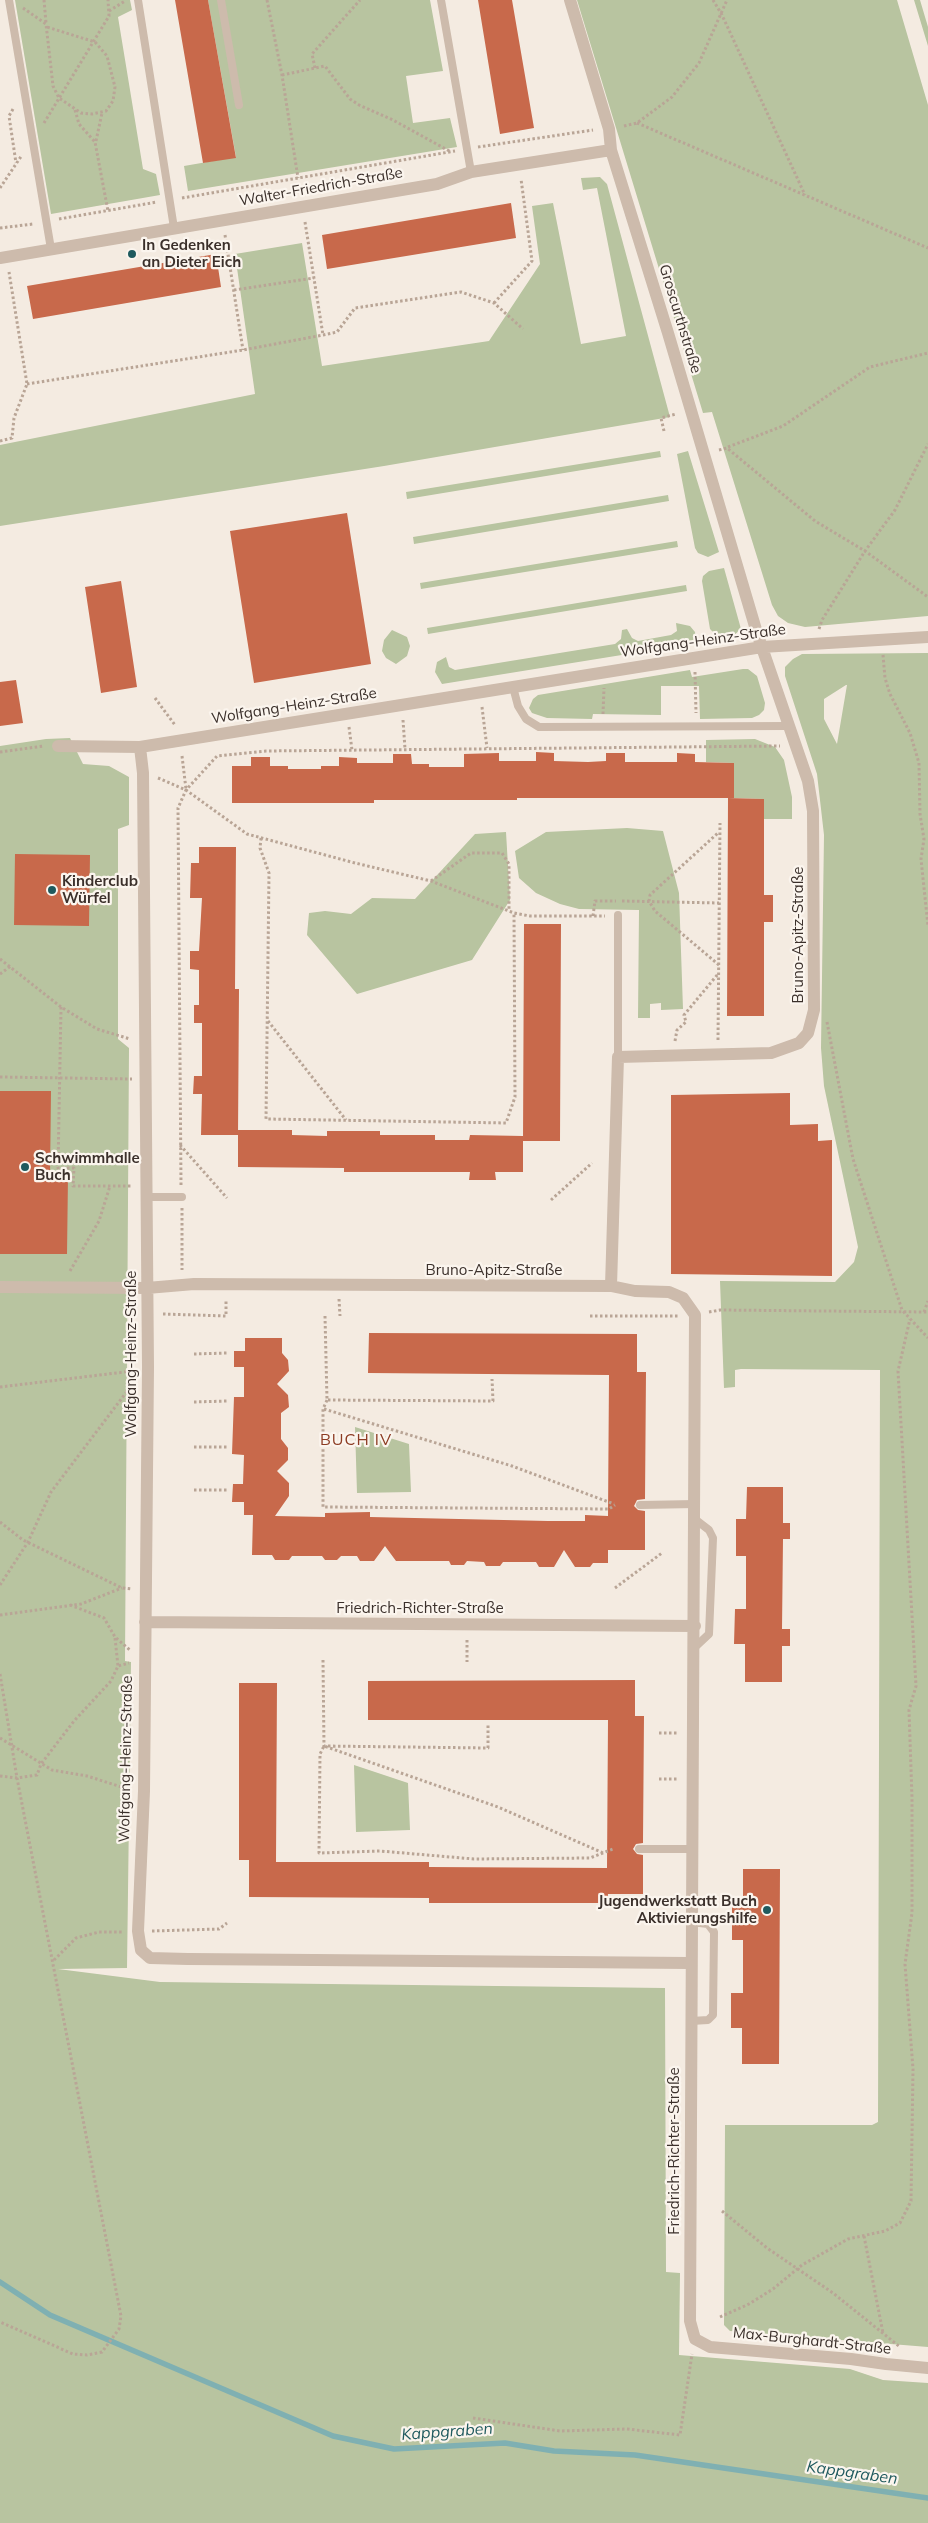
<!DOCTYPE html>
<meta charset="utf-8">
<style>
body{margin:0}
canvas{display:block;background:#f4ebe1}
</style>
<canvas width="928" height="2523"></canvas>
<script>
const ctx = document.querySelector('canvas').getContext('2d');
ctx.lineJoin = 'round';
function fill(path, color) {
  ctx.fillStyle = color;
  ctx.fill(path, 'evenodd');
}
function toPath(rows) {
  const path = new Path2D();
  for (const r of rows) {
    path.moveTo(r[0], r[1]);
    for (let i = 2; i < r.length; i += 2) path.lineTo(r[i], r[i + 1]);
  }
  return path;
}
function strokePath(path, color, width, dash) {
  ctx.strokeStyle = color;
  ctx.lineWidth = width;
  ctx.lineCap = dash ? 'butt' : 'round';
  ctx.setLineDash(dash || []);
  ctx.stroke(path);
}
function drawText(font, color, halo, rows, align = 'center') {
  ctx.font = font + ' Mulish,sans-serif';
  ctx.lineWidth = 4.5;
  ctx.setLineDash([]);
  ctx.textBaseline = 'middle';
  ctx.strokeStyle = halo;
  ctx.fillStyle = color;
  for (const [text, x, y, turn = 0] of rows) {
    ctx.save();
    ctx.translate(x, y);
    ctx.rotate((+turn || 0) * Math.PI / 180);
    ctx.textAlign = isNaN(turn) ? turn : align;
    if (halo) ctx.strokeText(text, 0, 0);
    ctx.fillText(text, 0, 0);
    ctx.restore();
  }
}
const green = toPath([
 [15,0,130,0,132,10,118,17,143,169,156,174,160,195,51,214],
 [208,0,430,0,443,71,406,76,413,123,450,118,457,147,188,191,184,166,236,157],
 [577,0,897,0,928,105,928,616,805,627,788,623,778,616,772,605,712,412,703,413],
 [914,0,920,0,928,27,928,46],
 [600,177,607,184,670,417,384,466,0,526,0,445,255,394,235,254,302,243,322,366,489,341,540,264,532,206,553,203,581,344,626,336,597,188,583,190,581,178],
 [660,451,661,457,407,499,406,492],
 [688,451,719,552,708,557,698,553,695,548,677,454],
 [668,495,669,501,414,544,413,537],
 [677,541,678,547,421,589,420,583],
 [724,568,741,629,732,637,719,638,710,629,702,581,703,576,709,571],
 [686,585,687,591,428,634,427,628],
 [676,623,690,626,695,632,696,643,442,684,435,672,437,662,446,657,449,667,455,670,615,644,621,639,622,630,627,629,632,638,638,641,671,635,677,631],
 [392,630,407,637,410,646,407,656,396,664,386,658,382,651,384,640],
 [928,653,928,2347,730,2331,724,2325,725,2125,872,2125,878,2122,880,1370,741,1369,735,1370,735,1387,724,1388,720,1281,835,1282,854,1262,858,1247,824,1086,821,1048,824,835,817,774,785,676,785,667,793,659,802,654],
 [846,685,847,685,837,744,824,719,824,699],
 [743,669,748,669,757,676,765,703,764,710,759,715,752,718,700,719,699,686,661,686,661,715,593,714,592,719,547,718,532,713,529,708,533,699,538,695,690,670,692,677],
 [70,738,83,764,109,766,129,777,129,825,118,829,118,1039,129,1048,125,1661,131,1662,127,1968,58,1969,160,1982,665,1988,666,2272,680,2273,679,2355,850,2369,883,2380,928,2383,928,2523,0,2523,0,746,46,739],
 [755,739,775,747,784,760,792,797,792,819,764,819,764,799,734,798,734,763,706,762,706,740],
 [627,828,663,831,679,893,683,1009,661,1010,661,1003,650,1004,650,1018,638,1018,639,910,579,909,560,904,536,893,519,878,515,851,546,832],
 [506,832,510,900,472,960,357,994,307,935,309,913,325,911,351,914,372,898,415,899,475,834],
 [355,1427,409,1444,411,1492,357,1493],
 [354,1765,408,1783,410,1830,356,1832]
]);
const stream = toPath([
 [0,2282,50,2315,333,2436,394,2449,505,2443,554,2451,635,2455,928,2498]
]);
const building = toPath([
 [175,0,208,0,236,158,203,163],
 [478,0,512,0,534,128,500,134],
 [511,203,516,238,327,269,322,235],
 [216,254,221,287,33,319,27,286],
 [347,513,371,664,254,683,230,531],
 [121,581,137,687,101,693,85,587],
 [16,680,23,723,0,726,0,682],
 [536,752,554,753,554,761,588,762,606,761,606,753,625,753,625,762,677,762,677,753,695,754,695,762,734,763,734,798,517,798,517,800,374,800,374,803,232,803,232,766,251,766,251,757,270,757,270,766,288,766,288,769,321,769,321,766,339,766,339,757,357,758,357,763,393,763,393,754,411,754,412,764,429,764,429,767,464,767,464,754,499,753,499,761,536,761],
 [728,798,764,799,764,895,773,895,773,922,764,922,764,1016,727,1016],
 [199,847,236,847,235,989,239,989,238,1135,201,1135,202,1094,193,1094,194,1076,202,1076,202,1023,194,1023,194,1005,199,1005,199,970,190,969,190,951,199,951,202,898,190,898,191,863,199,863],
 [15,854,90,855,89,926,14,925],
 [524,924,561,924,560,1141,523,1141],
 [0,1091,51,1091,50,1176,68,1176,67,1254,0,1254],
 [790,1093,790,1125,818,1124,818,1141,832,1140,832,1276,671,1274,671,1095],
 [238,1130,292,1130,292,1135,327,1136,327,1131,380,1131,380,1135,435,1135,435,1140,469,1140,470,1135,523,1136,523,1172,495,1172,496,1180,469,1180,470,1172,344,1172,344,1168,238,1167],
 [369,1333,637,1334,637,1372,646,1372,645,1499,637,1500,634,1506,638,1510,645,1511,645,1550,608,1550,608,1563,593,1563,590,1567,575,1567,564,1550,554,1567,539,1567,536,1562,503,1562,500,1566,486,1566,484,1562,467,1561,464,1565,451,1565,449,1561,396,1561,385,1546,374,1561,360,1561,357,1556,341,1556,337,1560,325,1560,322,1556,292,1556,289,1560,275,1560,272,1555,252,1555,253,1515,244,1515,244,1502,232,1502,233,1484,243,1484,244,1455,232,1454,234,1397,244,1397,244,1367,234,1367,234,1351,245,1351,245,1338,282,1338,282,1353,288,1360,289,1371,277,1384,288,1395,289,1407,281,1413,281,1439,288,1448,288,1460,277,1471,289,1483,289,1496,275,1516,325,1517,325,1513,370,1512,370,1517,548,1521,585,1521,585,1515,608,1516,609,1375,368,1373],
 [747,1487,783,1487,783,1523,790,1523,790,1539,783,1539,782,1629,790,1629,790,1646,782,1646,782,1682,745,1682,745,1644,734,1644,735,1609,746,1609,746,1556,736,1556,736,1519,746,1519],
 [635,1680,635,1716,644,1716,643,1840,643,1843,636,1844,633,1849,637,1854,643,1855,643,1894,608,1894,607,1903,429,1903,429,1898,249,1897,249,1860,239,1860,239,1683,277,1683,276,1862,429,1862,429,1867,607,1868,608,1720,368,1720,368,1681],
 [743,1869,780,1869,779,2064,742,2064,742,2028,731,2028,731,1993,743,1993,743,1940,732,1940,732,1905,743,1905]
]);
const path = toPath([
 [44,0,46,23],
 [267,0,282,75,298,178],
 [713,0,722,15,805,195],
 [23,8,46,24,53,86,59,98,81,113,92,114,106,111,113,101,115,87,107,56,95,42,47,27],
 [109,11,125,1],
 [315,68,312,54,360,0],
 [282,75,325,66,350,99,359,105,393,120,451,152],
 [13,109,9,116,16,163],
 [75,110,79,124,95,142,108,211],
 [44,123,109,16,108,0],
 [637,123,928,248],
 [624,126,637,123,672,97,699,63,727,0],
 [96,141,102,113],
 [478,147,593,130],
 [0,188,22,155],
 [182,198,455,151],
 [59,219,157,202],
 [305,222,323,335],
 [0,228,33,224],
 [225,235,243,350],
 [234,290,314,278],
 [494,303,532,261,521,179],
 [27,384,243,350,323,335,337,332,355,308,461,292,494,303,523,329],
 [664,431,661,418,676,414],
 [0,441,12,438,14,418,27,384,9,272],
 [728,447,783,426,870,367,928,353],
 [719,450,727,448,815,521,865,551,928,597],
 [819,629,822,620,865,551,895,510,928,444],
 [883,655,885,678,890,694,910,733,919,763,920,814,924,839,921,859,928,926],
 [695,672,696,713],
 [155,698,175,725],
 [482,707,487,748],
 [603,714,604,688],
 [403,720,405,749],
 [349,727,352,750],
 [0,752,44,746],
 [182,756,186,789],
 [158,778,186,790,247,834,355,863,431,881,514,913,530,916,605,916],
 [261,838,260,848,269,873,266,1119,506,1123,515,1097,514,913],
 [431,881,471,853,502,853,509,864,509,911],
 [622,901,719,903],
 [593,916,595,901,616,901],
 [0,959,61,1007,97,1029,130,1039],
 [719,965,655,911,649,901,650,895,719,832],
 [0,974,11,966],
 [61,1007,58,1168,74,1168,73,1186,131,1186],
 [268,1021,346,1120],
 [827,1022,853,1159,902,1310,928,1338],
 [718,1040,720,823],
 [675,1041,677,1030,686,1022,684,1015,718,974],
 [0,1077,132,1079],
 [180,1145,227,1198],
 [181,1185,178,808,186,790,217,756,266,751,780,746],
 [551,1200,592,1163],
 [182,1208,182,1270],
 [70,1271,99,1221,110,1186],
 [339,1299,340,1316],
 [709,1312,720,1310,928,1312],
 [924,1312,928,1301],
 [163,1314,226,1316,226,1300],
 [325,1316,327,1400,493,1401,492,1379],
 [590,1316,678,1316],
 [194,1354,227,1353],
 [0,1387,133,1371],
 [327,1400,323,1409,323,1507,609,1509,615,1505],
 [194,1402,227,1401],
 [324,1409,512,1466,614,1504],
 [194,1447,227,1447],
 [194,1490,227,1490],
 [0,1522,23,1540,122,1588,132,1589],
 [0,1585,28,1542,51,1492,131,1386],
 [615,1588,662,1553],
 [70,1605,104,1618,115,1637,131,1651],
 [0,1615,81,1604,122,1588],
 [115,1638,118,1666],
 [467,1640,467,1662],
 [323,1660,324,1746,488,1748,488,1725],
 [0,1674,17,1778,121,2316,119,2329,102,2352,87,2355,73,2354,0,2322],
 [659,1733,678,1733],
 [0,1738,52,1770,87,1776,128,1789],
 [0,1776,17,1778,37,1775,41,1764,74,1721,111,1681,118,1666,129,1663],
 [659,1779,678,1779],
 [603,1853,498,1807,324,1746,320,1754,319,1853,380,1851,474,1859,590,1858,613,1849],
 [152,1931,219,1929,227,1923],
 [54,1960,76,1938,99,1932,123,1932],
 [722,2211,767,2248,833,2293,900,2347],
 [864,2236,883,2333],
 [720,2317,749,2304,773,2289,802,2265,848,2239,885,2231,900,2223,911,2201,913,2069,905,1964,912,1913,912,1798,909,1710,916,1686,898,1371,910,1319],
 [473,2418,560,2431,627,2429,680,2435,692,2354]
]);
const lane = toPath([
 [9,0,51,249],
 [138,0,174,228],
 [221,0,239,105],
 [441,0,471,172],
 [513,687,518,706,526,719,539,727,789,726],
 [618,1057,618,915],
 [146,1197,182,1197],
 [640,1505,696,1504],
 [694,1648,709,1634,713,1538,709,1530,696,1520],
 [639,1849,692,1849],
 [691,2021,708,2020,713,2015,714,1932,708,1924,691,1922]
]);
const street = toPath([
 [570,0,609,129,611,150,668,333,757,633,808,781,813,811,814,1010,808,1033,799,1043,771,1053,618,1057,611,1286],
 [0,258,437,184,471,172,611,150],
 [58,746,140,747,762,647,928,637],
 [140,747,143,773,148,1367,144,1791,138,1931,141,1950,150,1958,188,1959,690,1963],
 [0,1287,147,1288,194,1284,611,1286,635,1291,669,1292,683,1298,695,1315,690,2321,695,2339,710,2347,851,2359,886,2364,928,2368],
 [145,1622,695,1626]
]);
const markers = [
 [132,254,5,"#1f5a5e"],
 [52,890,5,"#1f5a5e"],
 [25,1167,5,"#1f5a5e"],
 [767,1910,5,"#1f5a5e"]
];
const streetNames = [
 ["Walter-Friedrich-Straße",321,187,-10],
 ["Groscurthstraße",680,319,73],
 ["Wolfgang-Heinz-Straße",703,641,-8],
 ["Wolfgang-Heinz-Straße",294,706,-9],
 ["Bruno-Apitz-Straße",798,935,-90],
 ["Bruno-Apitz-Straße",494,1270],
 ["Wolfgang-Heinz-Straße",131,1354,-90],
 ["Friedrich-Richter-Straße",420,1608],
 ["Wolfgang-Heinz-Straße",126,1759,-89],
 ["Friedrich-Richter-Straße",674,2151,-90],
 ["Max-Burghardt-Straße",812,2341,6]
];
const poiNames = [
 ["In Gedenken",142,245],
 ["an Dieter Eich",142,262],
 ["Kinderclub",62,881],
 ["Würfel",62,898],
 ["Schwimmhalle",35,1158],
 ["Buch",35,1175],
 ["Jugendwerkstatt Buch",757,1901,"right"],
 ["Aktivierungshilfe",757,1918,"right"]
];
const neighbourhoodNames = [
 ["BUCH IV",356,1440]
];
const waterNames = [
 ["Kappgraben",447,2432,-4],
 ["Kappgraben",852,2473,8]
];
fill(green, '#b8c4a0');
strokePath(stream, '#7fb0b2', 5.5);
fill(building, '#c8694b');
strokePath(path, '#b9a596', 3, [2.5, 2.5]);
strokePath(lane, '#cdbbac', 8);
strokePath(street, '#cdbbac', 12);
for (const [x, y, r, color] of markers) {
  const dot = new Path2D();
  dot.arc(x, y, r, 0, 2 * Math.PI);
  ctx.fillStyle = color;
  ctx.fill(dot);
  strokePath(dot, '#fbf5ee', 2);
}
drawText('15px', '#3b302b', '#fbf5ee', streetNames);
drawText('bold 15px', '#3b302b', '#fbf5ee', poiNames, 'left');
ctx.letterSpacing = '1px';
drawText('16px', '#8c3b22', '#fbf5ee', neighbourhoodNames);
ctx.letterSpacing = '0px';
drawText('italic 16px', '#1f5a5e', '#fbf5ee', waterNames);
</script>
